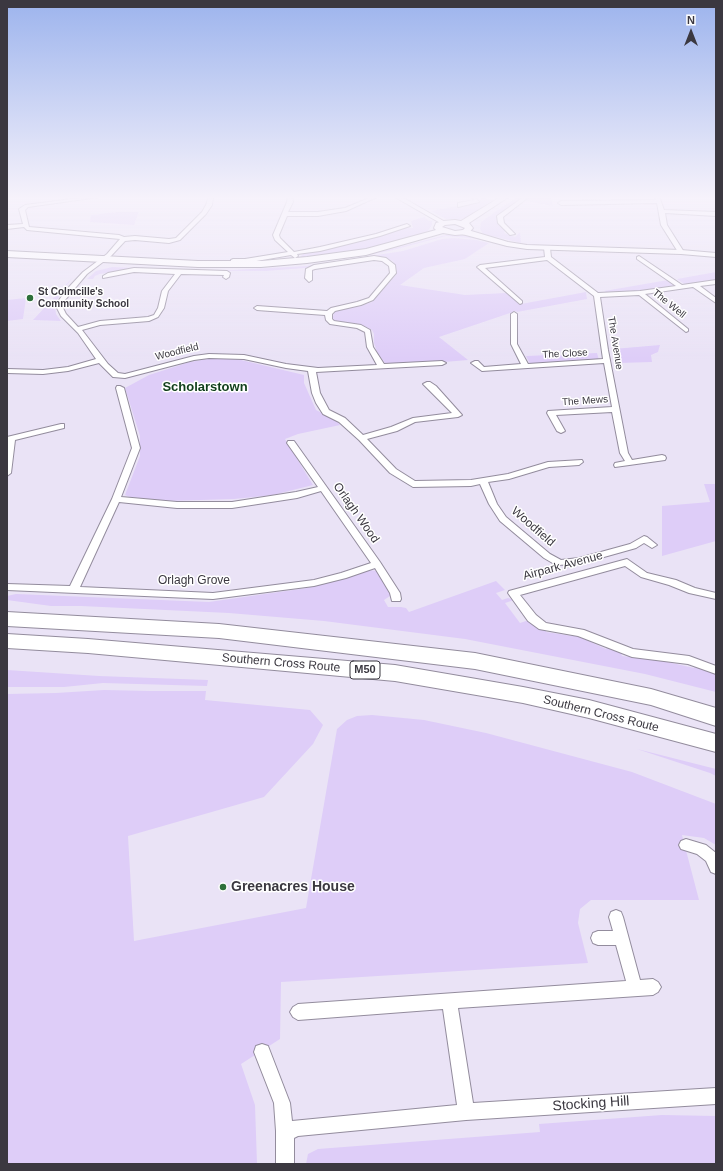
<!DOCTYPE html>
<style>
body{margin:0}
#map{position:relative;width:723px;height:1171px;overflow:hidden;background:#eae3f6;font-family:Helvetica,sans-serif}
canvas{display:block}
.frame{position:absolute;inset:0;border:8px solid #3b3840;pointer-events:none}
.north{position:absolute;left:671px;top:12px;width:40px;height:40px;-webkit-text-stroke:3px #fff;paint-order:stroke;rotate:0deg;font-size:11px;font-weight:700;line-height:16px;text-align:center;color:#3b3840}
.north::after{content:'';display:block;margin:auto;width:14px;height:18px;background:#3b3840;clip-path:polygon(50% 0,100% 100%,50% 72%,0 100%)}
</style>
<div id="map">
<canvas width="723" height="1171"></canvas>
<div class="frame"></div>
<div class="north">N</div>
</div>
<script>
const ctx = document.querySelector('canvas').getContext('2d');
ctx.lineJoin = 'round';
function fill(path, color) {
  ctx.fillStyle = color;
  ctx.fill(path, 'evenodd');
}
function toPath(rows) {
  const path = new Path2D();
  for (const r of rows) {
    path.moveTo(r[0], r[1]);
    for (let i = 2; i < r.length; i += 2) path.lineTo(r[i], r[i + 1]);
  }
  return path;
}
function strokePath(path, color, width, dash) {
  ctx.strokeStyle = color;
  ctx.lineWidth = width;
  ctx.lineCap = dash ? 'butt' : 'round';
  ctx.setLineDash(dash || []);
  ctx.stroke(path);
}
function drawText(font, color, halo, rows, align = 'center') {
  ctx.font = font + ' Helvetica,sans-serif';
  ctx.lineWidth = 3;
  ctx.setLineDash([]);
  ctx.textBaseline = 'middle';
  ctx.strokeStyle = halo;
  ctx.fillStyle = color;
  for (const [text, x, y, turn = 0] of rows) {
    ctx.save();
    ctx.translate(x, y);
    ctx.rotate((+turn || 0) * Math.PI / 180);
    ctx.textAlign = isNaN(turn) ? turn : align;
    if (halo) ctx.strokeText(text, 0, 0);
    ctx.fillText(text, 0, 0);
    ctx.restore();
  }
}
const green = toPath([
 [478,196,490,196,486,199,493,200,466,218,456,220,446,219,431,211,478,202,481,199],
 [518,196,550,196,553,206,521,200,500,214,499,224,505,230,504,233,515,237,520,232,521,243,483,234,480,229,481,222],
 [117,212,139,212,134,225,90,222,91,215],
 [424,217,429,221,432,221,432,225,428,231,412,238,372,248,321,257,302,258,300,257,303,254,380,236,403,228,413,228,411,221],
 [446,235,464,235,480,239,446,236,389,251,363,256],
 [454,238,476,240,489,243,465,259,424,268,400,285,465,295,506,293,521,304,586,292,587,299,517,312,516,311,439,337,468,360,396,366,385,363,377,352,374,343,374,334,372,330,360,324,336,322,332,319,335,311,361,306,372,302,396,275,397,271,393,261,387,259,375,256,312,266,305,268,266,271,124,270,100,274,95,276,93,279,87,279,96,271,112,267,179,270,233,270,306,266,403,251,442,239],
 [716,272,716,280,686,285,677,279],
 [73,277,60,294,55,306,56,314,61,321,33,320],
 [668,280,676,286,638,291,606,292,604,291],
 [26,298,23,319,7,321,7,300],
 [660,345,658,352,651,355,652,362,618,363,616,350,613,349],
 [597,353,599,360,530,364,526,356],
 [213,358,241,360,304,375,304,383,316,410,336,420,340,425,298,434,285,439,313,485,273,495,234,499,167,501,130,497,125,495,140,456,140,436,125,388,149,375,190,362],
 [704,484,716,484,716,541,662,556,662,506,710,502],
 [367,570,379,571,392,592,390,596,384,600,388,607,401,607,406,608,409,612,496,581,505,590,496,593,502,600,508,598,514,600,505,603,520,623,529,620,546,628,546,632,572,636,573,633,583,635,582,638,606,649,608,646,621,653,622,656,651,660,651,657,662,658,663,661,694,668,695,666,716,673,716,692,645,674,465,639,324,621,229,613,81,606,51,606,7,600,7,596,16,594,209,602,307,588],
 [7,670,99,676,208,680,207,686,103,683,64,687,7,687],
 [104,690,150,691,206,691,205,700,310,710,323,725,313,744,264,797,128,836,134,941,306,908,337,729,347,720,357,716,372,715,424,720,486,733,632,772,716,804,716,845,704,838,682,835,699,900,591,900,580,909,578,923,588,963,281,982,280,1039,241,1064,255,1105,257,1164,7,1164,7,694,56,693],
 [637,749,716,769,716,776,710,773],
 [662,1115,716,1116,716,1164,306,1164,308,1154,318,1149,540,1132,539,1124]
]);
const minor = toPath([
 [96,196,106,196,28,207,25,210,29,227,119,235,124,237,135,236,169,239,176,238,202,212,206,205,209,196,213,196,212,205,206,214,180,240,169,243,135,240,125,241,111,256,87,274,65,300,63,308,66,314,78,327,100,321,148,317,154,315,158,308,162,291,175,274,134,272,103,278,103,276,108,273,134,268,227,271,230,273,229,277,226,279,223,277,224,275,181,274,168,291,164,308,158,317,149,321,100,325,82,330,108,364,118,373,125,374,194,356,209,354,244,355,286,364,318,368,377,365,367,347,365,332,357,328,330,324,326,320,325,315,257,310,254,308,257,306,327,311,331,308,357,302,369,298,390,273,389,266,382,261,374,260,315,269,312,270,312,280,309,282,305,278,306,269,314,265,374,256,386,258,395,265,396,273,373,300,361,305,335,311,332,314,332,319,334,321,361,325,370,330,373,347,384,364,442,361,446,363,442,365,316,372,320,393,329,410,345,418,363,435,391,427,413,418,452,413,423,384,427,382,430,382,436,386,462,415,458,417,415,422,397,431,367,439,396,469,415,481,471,480,508,474,548,462,582,460,583,462,579,465,549,467,509,479,488,482,497,504,506,517,550,554,561,560,579,558,630,544,644,536,647,537,657,545,652,548,644,543,636,548,579,564,556,565,544,558,500,521,489,504,480,484,471,486,413,487,390,473,359,440,339,422,323,414,316,403,312,393,308,371,286,368,244,359,209,358,194,360,125,378,113,377,99,363,68,371,43,374,7,373,7,369,43,370,68,367,96,359,78,333,61,316,57,308,59,300,69,287,83,272,107,254,120,239,27,230,24,227,7,229,7,225,23,224,19,209,25,205,96,196],
 [288,196,292,196,293,202,288,212,318,212,331,210,345,208,374,196,379,196,346,211,318,216,287,216,279,235,280,238,294,252,320,247,376,234,407,224,410,226,380,236,320,251,297,254,298,256,295,258,291,255,245,263,231,262,231,260,233,259,245,259,288,252,275,240,273,235,287,202,288,196],
 [471,196,475,196,479,202,458,207,458,203,474,200,471,196],
 [525,196,530,196,503,217,504,223,515,234,510,235,498,223,497,216,525,196],
 [655,196,659,196,664,210,716,212,716,216,665,213,667,225,684,252,681,254,678,252,661,225,657,203,561,205,558,203,561,201,656,200,655,196],
 [547,246,550,248,551,257,598,293,640,291,676,286,637,259,637,257,639,256,682,285,716,280,716,284,700,286,716,298,716,303,693,287,645,294,688,329,688,331,686,332,639,295,600,297,608,350,628,453,632,460,662,455,665,456,666,458,665,460,615,467,614,465,615,463,625,461,620,453,612,412,556,415,565,431,561,433,557,431,547,413,548,411,612,407,604,363,482,371,471,363,475,361,478,361,484,367,521,364,511,344,511,314,514,312,517,314,517,344,528,364,603,359,594,296,547,260,485,268,522,301,522,303,520,304,477,267,480,265,545,257,544,248,547,246],
 [117,386,120,386,124,388,140,448,121,497,177,502,232,502,296,492,318,487,287,443,288,441,294,441,380,562,400,593,401,599,400,601,392,601,390,593,375,568,346,578,314,586,213,599,7,590,7,584,70,586,112,499,132,448,116,388,117,386],
 [321,491,371,563,341,573,314,580,213,593,80,587,119,502,177,508,232,508,297,498,321,491],
 [61,424,64,424,64,428,15,440,11,473,7,476,7,437,61,424],
 [627,559,647,573,676,580,695,588,716,593,716,599,689,593,669,585,641,577,625,566,520,595,536,615,546,623,584,630,633,649,689,656,716,666,716,674,688,664,632,657,578,636,539,629,528,621,508,593,509,591,627,559],
 [686,839,706,845,716,853,716,874,711,872,706,861,697,854,681,849,679,845,681,841,686,839],
 [616,910,621,912,623,917,640,980,653,979,658,982,661,987,658,992,653,995,458,1008,473,1103,716,1088,716,1104,466,1120,298,1136,294,1138,294,1164,276,1164,276,1131,274,1103,254,1052,256,1046,262,1044,268,1046,290,1103,292,1121,457,1105,443,1009,298,1020,293,1017,290,1012,293,1007,298,1004,626,981,616,945,598,945,593,943,591,938,593,933,598,931,613,931,609,917,611,912,616,910]
]);
const tertiary = toPath([
 [393,196,400,196,447,223,442,224,393,196],
 [462,230,468,230,508,242,527,245,681,250,716,253,716,257,681,254,527,249,507,246,462,234,462,230]
]);
const secondary = toPath([
 [502,196,510,196,469,223,473,228,468,234,455,235,443,233,366,255,307,263,261,267,198,267,7,257,7,251,198,261,261,261,307,257,366,249,436,230,434,228,436,223,443,221,455,220,461,221,502,196],
 [455,224,465,228,463,230,455,231,442,227,445,225,455,224]
]);
const motorway = toPath([
 [7,612,219,624,475,653,651,689,716,708,716,726,651,705,475,669,219,638,7,626,7,612],
 [7,634,88,639,395,665,523,687,589,700,716,734,716,752,589,718,523,703,395,681,88,653,7,648,7,634]
]);
const markers = [
 [30,298,4,"#2d6f3a"],
 [223,887,4,"#2d6f3a"]
];
const farPoinames = [
 ["St Colmcille's",38,292],
 ["Community School",38,304]
];
const farStreetnames = [
 ["The Well",669,304,39],
 ["The Avenue",615,343,81],
 ["Woodfield",177,352,-14],
 ["The Close",565,354,-3],
 ["The Mews",585,401,-4]
];
const shields = [
 [365,670,30]
];
const shieldNames = [
 ["M50",365,670]
];
const streetNames = [
 ["Orlagh Wood",356,513,55],
 ["Woodfield",533,527,41],
 ["Airpark Avenue",563,566,-15],
 ["Orlagh Grove",194,581],
 ["Southern Cross Route",281,663,5],
 ["Southern Cross Route",601,714,14]
];
const farDistrictnames = [
 ["Scholarstown",205,387]
];
const nearPoinames = [
 ["Greenacres House",231,887]
];
const nearStreetnames = [
 ["Stocking Hill",591,1104,-4]
];
fill(green, '#decdf8');
strokePath(minor, '#938c9d', 2);
strokePath(tertiary, '#938c9d', 2);
strokePath(secondary, '#938c9d', 2);
strokePath(motorway, '#938c9d', 2);
fill(minor, '#fff');
fill(tertiary, '#fff');
fill(secondary, '#fff');
fill(motorway, '#fff');
const sky = ctx.createLinearGradient(0, 0, 0, 359);
sky.addColorStop(0, '#9db4ed');
sky.addColorStop(0.55, '#f6f2fb');
sky.addColorStop(1, '#f6f2fb00');
ctx.fillStyle = sky;
ctx.fillRect(0, 0, 723, 359);
for (const [x, y, r, color] of markers) {
  const dot = new Path2D();
  dot.arc(x, y, r, 0, 2 * Math.PI);
  ctx.fillStyle = color;
  ctx.fill(dot);
  strokePath(dot, '#fff', 1.5);
}
drawText('bold 10px', '#3b3840', '#fff', farPoinames, 'left');
drawText('10px', '#3b3840', '#fff', farStreetnames);
for (const [x, y, w] of shields) {
  const box = new Path2D();
  box.roundRect(x - w / 2, y - 9, w, 18, 3);
  ctx.fillStyle = '#fff';
  ctx.fill(box);
  strokePath(box, '#3b3840', 1);
}
drawText('bold 11px', '#3b3840', null, shieldNames);
drawText('12px', '#3b3840', '#fff', streetNames);
drawText('bold 13px', '#103f1b', '#fff', farDistrictnames);
drawText('bold 14px', '#3b3840', '#fff', nearPoinames, 'left');
drawText('14px', '#3b3840', '#fff', nearStreetnames);
</script>
